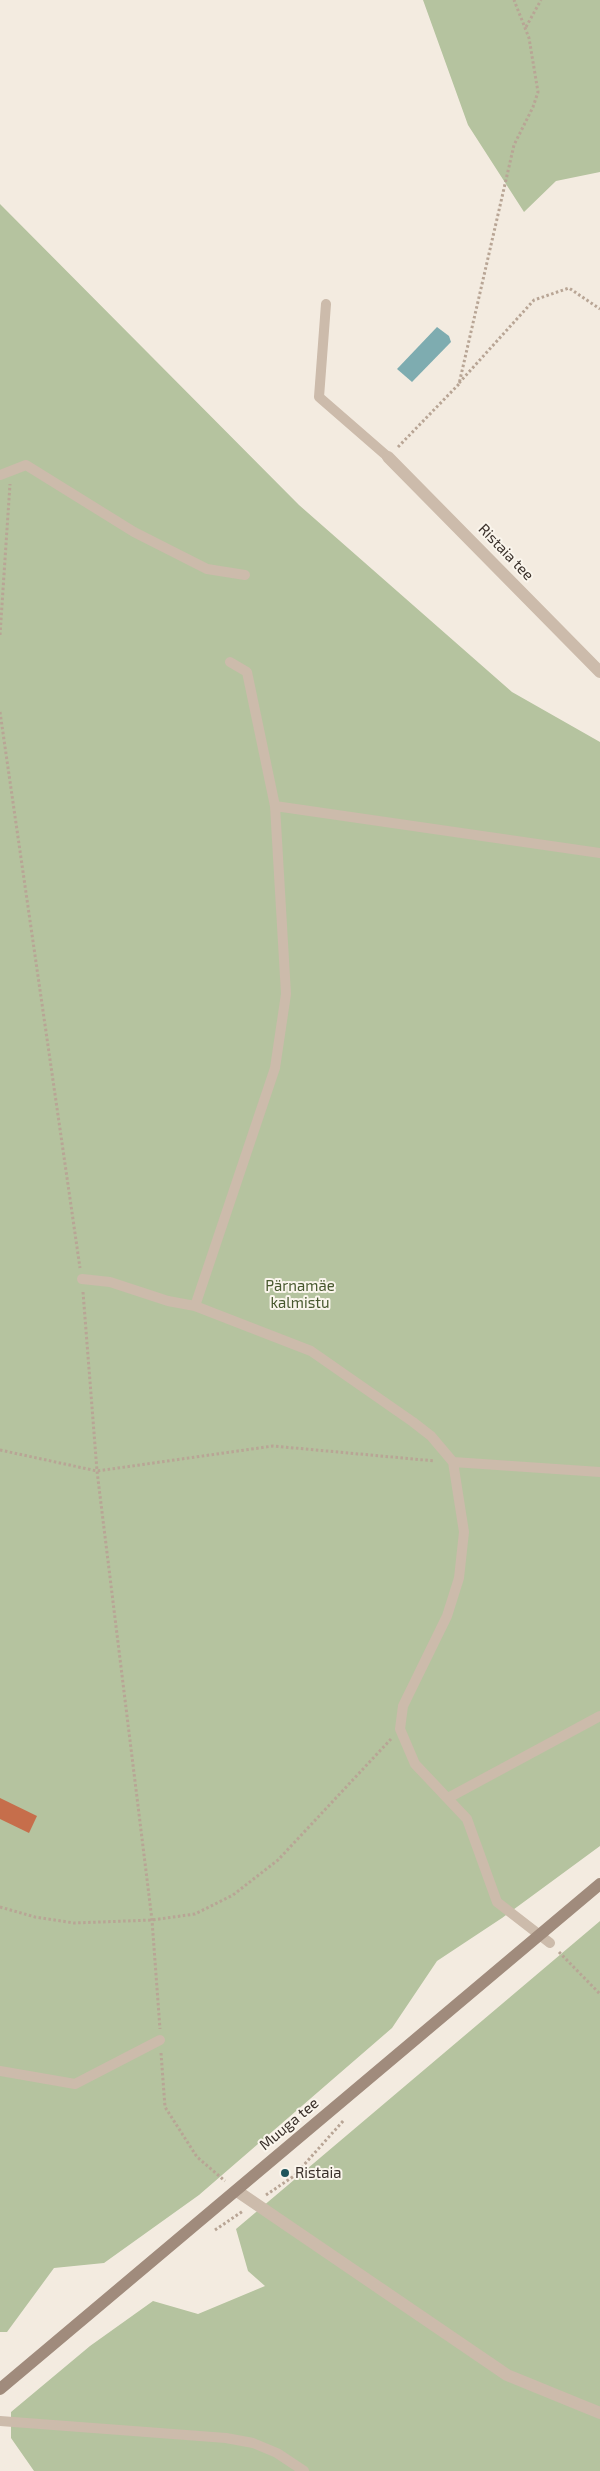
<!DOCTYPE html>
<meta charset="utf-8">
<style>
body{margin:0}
canvas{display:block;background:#f3ebe0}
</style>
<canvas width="600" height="2471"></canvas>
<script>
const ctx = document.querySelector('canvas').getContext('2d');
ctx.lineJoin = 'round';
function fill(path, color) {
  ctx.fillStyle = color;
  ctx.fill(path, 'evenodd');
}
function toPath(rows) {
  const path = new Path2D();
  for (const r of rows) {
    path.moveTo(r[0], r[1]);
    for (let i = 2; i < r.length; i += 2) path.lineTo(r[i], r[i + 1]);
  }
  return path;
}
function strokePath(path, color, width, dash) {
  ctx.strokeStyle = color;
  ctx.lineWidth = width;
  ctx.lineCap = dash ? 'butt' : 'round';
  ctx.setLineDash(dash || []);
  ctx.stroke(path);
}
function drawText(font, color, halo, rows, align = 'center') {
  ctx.font = font + ' "Exo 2",sans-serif';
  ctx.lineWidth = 4;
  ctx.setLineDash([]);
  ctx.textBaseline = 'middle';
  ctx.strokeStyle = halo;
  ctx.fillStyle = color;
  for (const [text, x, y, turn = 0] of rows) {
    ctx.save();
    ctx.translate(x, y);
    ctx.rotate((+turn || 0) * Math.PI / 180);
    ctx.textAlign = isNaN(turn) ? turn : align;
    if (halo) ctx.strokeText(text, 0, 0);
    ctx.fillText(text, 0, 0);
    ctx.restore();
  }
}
const green = toPath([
 [423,0,600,0,600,172,556,181,524,212,468,125],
 [0,204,299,505,512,692,600,742,600,1846,502,1918,437,1961,392,2028,199,2195,104,2263,54,2268,7,2332,0,2332],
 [600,1921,600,2471,34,2471,11,2438,11,2412,90,2346,153,2301,198,2314,265,2286,248,2271,236,2229]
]);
const water = toPath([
 [437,327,449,336,451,342,412,382,397,369]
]);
const building = toPath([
 [0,1798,37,1816,29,1833,0,1819]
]);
const path = toPath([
 [526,27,541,0],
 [459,383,534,300,569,288,600,309],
 [398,447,459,384,514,145,533,107,538,92,529,38,514,0],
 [0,635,10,484],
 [0,712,80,1268],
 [83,1292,97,1471,152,1920,160,2029],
 [0,1450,97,1471,273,1446,435,1461],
 [0,1907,35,1917,74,1923,152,1920,195,1914,233,1895,278,1860,391,1739],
 [559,1952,600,1994],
 [161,2053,165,2107,197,2157,225,2181],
 [266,2195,294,2176,344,2120],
 [215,2230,243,2211]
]);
const lane = toPath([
 [326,304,319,397,388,457],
 [0,475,26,465,134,532,207,569,245,575],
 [275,806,600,853],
 [82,1279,110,1282,168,1301,195,1306,311,1351,413,1422,431,1436,453,1462,464,1532,459,1578,447,1616,403,1706,400,1729,415,1764,467,1819,497,1902,550,1943],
 [195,1306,275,1068,286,994,275,806,247,672,230,662],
 [453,1462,600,1472],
 [448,1798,600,1716],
 [0,2071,75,2084,160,2040],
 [0,2421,226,2438,253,2443,277,2453,304,2471]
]);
const street = toPath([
 [388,457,600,672],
 [237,2191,507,2375,600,2413]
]);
const secondary = toPath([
 [0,2389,600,1884]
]);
const markers = [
 [285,2173,5,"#1f555c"]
];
const streetNames = [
 ["Ristaia tee",506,552,46],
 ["Muuga tee",289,2124,-40]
];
const parkNames = [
 ["Pärnamäe",300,1286],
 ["kalmistu",300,1303]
];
const poiNames = [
 ["Ristaia",295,2173]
];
fill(green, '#b5c39f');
fill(water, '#7eacb0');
fill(building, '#c66e4b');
strokePath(path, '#b8a595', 3, [2.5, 2.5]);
strokePath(lane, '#ccbbab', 10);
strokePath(street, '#ccbbab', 12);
strokePath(secondary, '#a08b7c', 12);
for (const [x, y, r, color] of markers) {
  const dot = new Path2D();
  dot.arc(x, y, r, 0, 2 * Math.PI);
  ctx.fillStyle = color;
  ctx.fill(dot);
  strokePath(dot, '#faf5ec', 2);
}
drawText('15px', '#3a302a', '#faf5ec', streetNames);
drawText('15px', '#47582e', '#faf5ec', parkNames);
drawText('15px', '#3a302a', '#faf5ec', poiNames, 'left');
</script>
